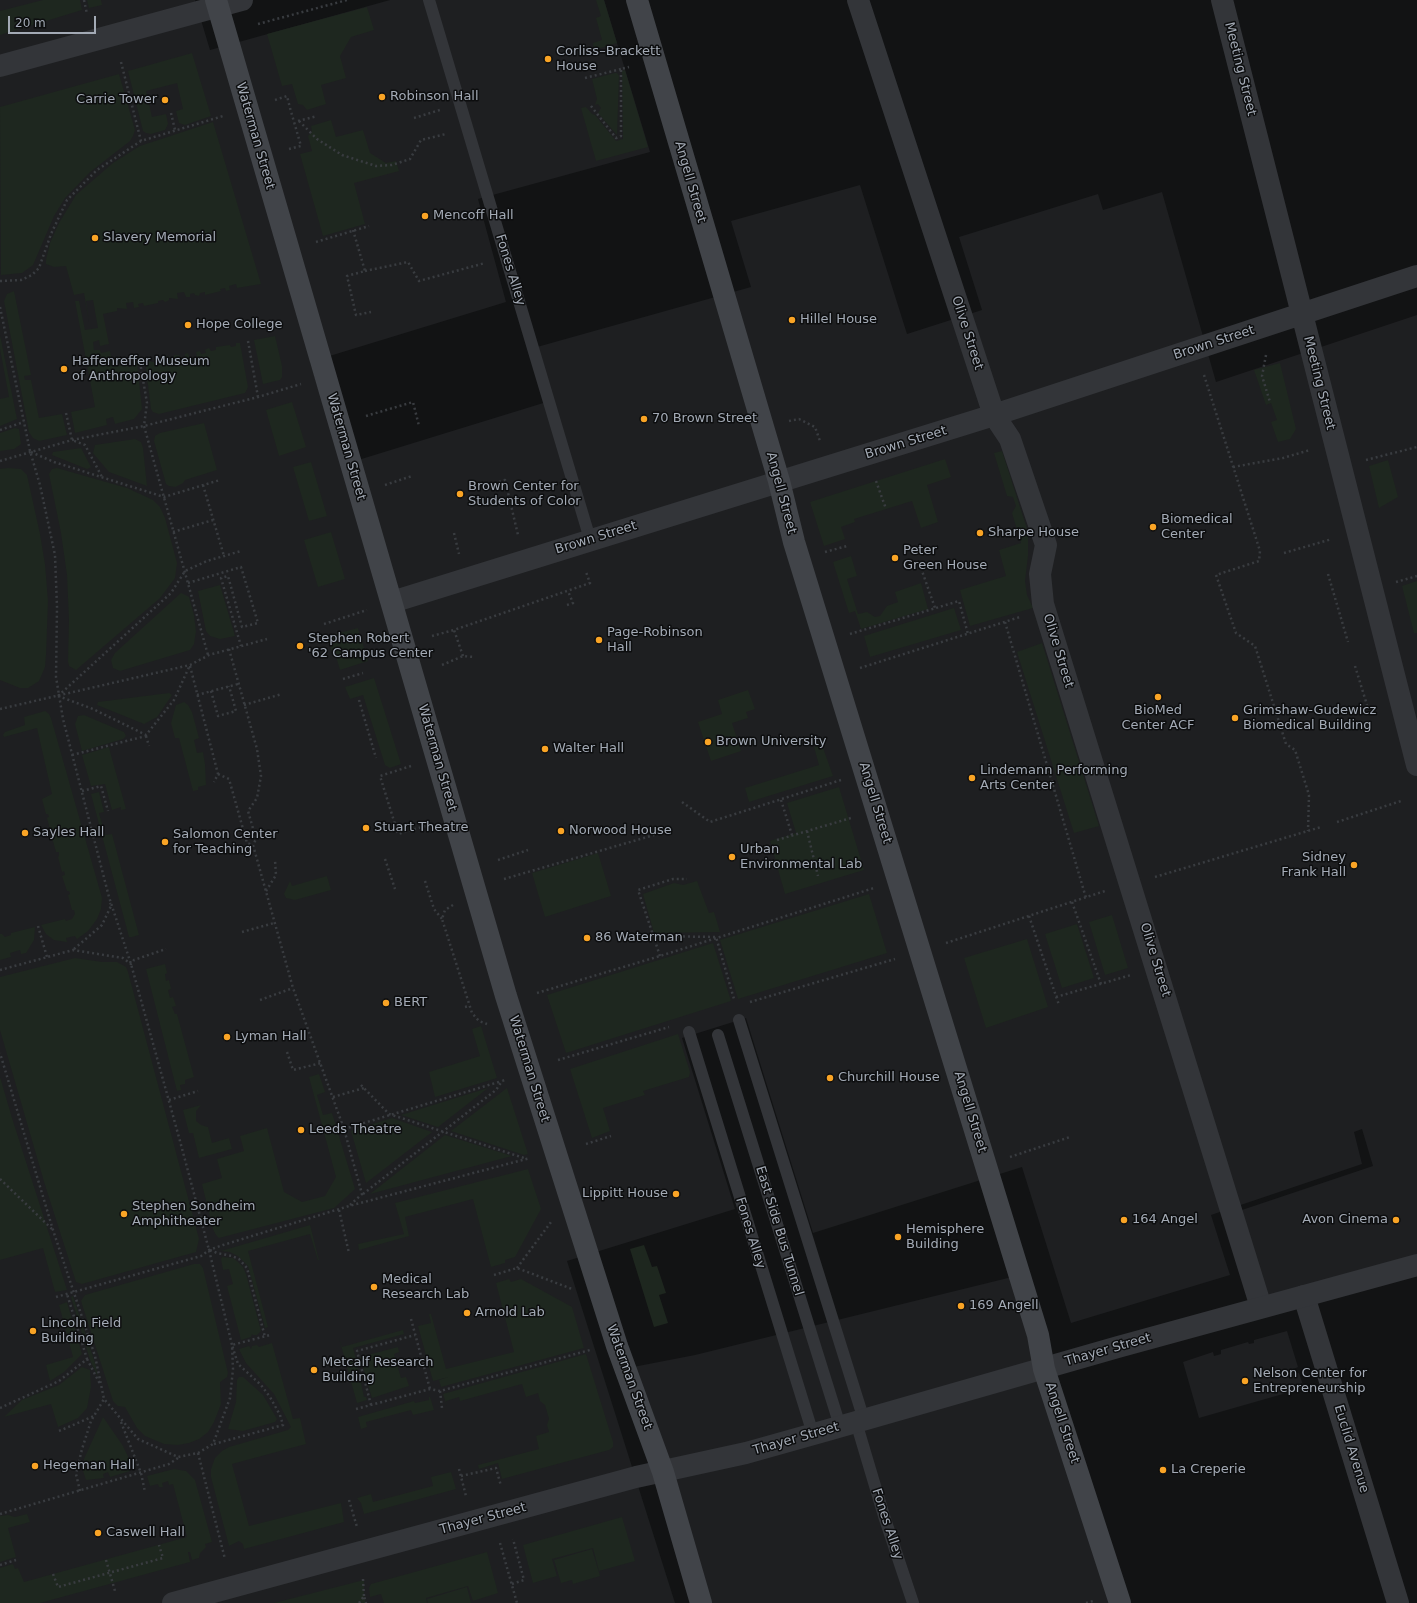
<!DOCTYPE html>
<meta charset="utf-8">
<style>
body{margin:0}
#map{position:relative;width:1417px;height:1603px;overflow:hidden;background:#121314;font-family:"DejaVu Sans",sans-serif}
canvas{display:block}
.scale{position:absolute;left:8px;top:16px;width:88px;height:18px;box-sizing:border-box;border:2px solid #a3aab5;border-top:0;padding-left:5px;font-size:12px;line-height:14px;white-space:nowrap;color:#a3aab5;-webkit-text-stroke:3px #0d0e0f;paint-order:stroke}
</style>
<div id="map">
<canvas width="1417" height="1603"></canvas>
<div class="scale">20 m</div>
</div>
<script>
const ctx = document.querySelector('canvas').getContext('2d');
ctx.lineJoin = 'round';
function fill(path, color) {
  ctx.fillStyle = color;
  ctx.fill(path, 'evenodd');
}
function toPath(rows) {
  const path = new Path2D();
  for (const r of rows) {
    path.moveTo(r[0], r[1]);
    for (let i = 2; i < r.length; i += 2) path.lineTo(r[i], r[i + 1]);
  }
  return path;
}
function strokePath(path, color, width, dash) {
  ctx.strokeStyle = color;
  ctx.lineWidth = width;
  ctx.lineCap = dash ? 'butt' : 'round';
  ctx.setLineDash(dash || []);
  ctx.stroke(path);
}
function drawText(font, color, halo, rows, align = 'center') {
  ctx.font = font + ' "DejaVu Sans",sans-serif';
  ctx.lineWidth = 3;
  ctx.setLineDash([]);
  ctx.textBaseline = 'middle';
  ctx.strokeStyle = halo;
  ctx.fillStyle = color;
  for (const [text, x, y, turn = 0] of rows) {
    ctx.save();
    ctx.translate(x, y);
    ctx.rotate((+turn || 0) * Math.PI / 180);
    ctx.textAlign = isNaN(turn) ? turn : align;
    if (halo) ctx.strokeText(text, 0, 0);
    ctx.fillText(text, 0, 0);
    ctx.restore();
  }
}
const built = toPath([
 [0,0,195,0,210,50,390,0,604,0,650,152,478,199,506,302,310,362,342,465,553,400,537,347,751,287,731,221,860,185,907,334,982,310,959,237,1098,194,1103,210,1162,192,1216,382,1417,315,1417,1268,1254,1314,1227,1215,1373,1166,1362,1129,1354,1132,1362,1164,1211,1215,1230,1275,1071,1323,1022,1167,813,1233,746,1018,682,1038,735,1209,567,1261,675,1603,0,1603],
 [1012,1277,1119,1603,702,1603,628,1368,695,1355],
 [1287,1331,1298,1367,1294,1369,1295,1374,1299,1373,1304,1388,1199,1418,1183,1362,1213,1352,1214,1356,1221,1354,1221,1350,1248,1342,1249,1344,1254,1343,1254,1340]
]);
const green = toPath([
 [43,0,80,0,82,10,0,35,0,11],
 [87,0,101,0,102,5,89,8],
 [596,0,604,0,617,43,594,50,593,43,602,40,596,18,601,16],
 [367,7,374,30,351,37,340,56,346,78,321,85,326,104,307,110,303,105,298,104,292,84,282,86,267,34],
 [192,53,211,116,185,125,179,123,176,111,183,109,177,83,146,91,152,117,166,114,168,124,165,130,151,134,146,133,143,131,128,71],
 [625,70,648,147,596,161,581,108,586,107,592,114,595,115,616,141,623,139,622,71],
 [615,73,617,73,619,76,617,135,598,113,601,108,598,104,595,105,597,99,592,79],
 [119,74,135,130,133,136,130,141,90,172,65,198,54,216,33,265,22,273,1,275,0,107],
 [331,120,336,137,363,130,370,153,386,163,396,161,399,171,354,183,365,224,323,236,300,154,312,151,308,136,312,132,311,126],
 [213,122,261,284,237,288,236,284,229,286,230,290,226,291,225,288,220,289,221,291,205,295,205,292,200,293,199,296,195,295,194,293,190,294,190,297,186,297,184,292,177,293,178,299,169,298,169,300,165,302,163,300,158,301,158,303,144,306,143,303,138,304,139,307,134,308,133,302,126,303,127,309,117,308,117,311,103,314,109,344,100,346,99,340,93,342,94,350,100,350,101,353,110,351,113,367,127,364,128,367,133,366,133,363,137,362,142,409,134,419,115,424,113,417,106,419,107,425,75,433,71,412,95,407,75,301,79,301,85,330,98,328,93,300,86,301,89,322,84,293,74,295,66,266,54,267,46,264,46,260,50,243,59,223,76,195,113,163,140,146],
 [14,291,31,375,24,376,25,380,31,380,39,418,62,414,67,435,39,441,33,438,29,432,4,301,7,294],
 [0,335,17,419,0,426,0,399,9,397,0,349],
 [275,336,282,366,282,377,280,380,263,384,254,340],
 [236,343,240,343,248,387,245,393,159,414,153,412,151,409,145,361,154,362,154,359,169,356,169,359,174,358,174,355,179,355,180,358,185,357,185,354,188,353,190,359,197,358,196,352,200,351,201,354,206,353,205,350,209,348,211,351,216,350,216,347,230,345,231,347,236,346],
 [1280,363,1296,429,1290,439,1278,442,1271,422,1277,420,1271,403,1266,405,1254,370],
 [292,402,306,447,279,456,266,410],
 [204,423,217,470,185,480,183,483,175,487,169,486,166,484,154,441,155,436,160,433],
 [15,428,19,429,21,444,14,449,0,451,0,433],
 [135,439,141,442,143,448,147,486,109,472,93,453,95,445],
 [81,448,91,467,87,469,52,455,53,452],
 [1002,451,1028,532,1028,556,1025,581,1027,595,1033,608,970,626,960,590,1006,576,999,550,1021,543,1012,513,1016,506,1013,497,1007,496,994,453],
 [945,459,951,477,927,485,938,522,921,528,912,501,854,519,855,522,841,527,845,539,824,546,810,502],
 [1388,460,1398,497,1379,508,1369,466],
 [311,462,327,516,309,521,293,467],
 [8,468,21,469,27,475,40,534,45,564,48,601,46,655,45,667,39,681,28,688,20,688,0,680,0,469],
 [57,468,127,488,153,500,160,507,165,518,177,563,175,578,160,598,76,670,69,666,68,661,69,620,67,575,61,533,49,474,52,469],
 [331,532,345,579,318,587,304,540],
 [851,556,857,576,847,579,858,614,867,612,875,617,880,616,887,606,898,602,895,592,921,583,928,609,861,629,855,611,849,613,833,562],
 [1417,581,1417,633,1414,633,1402,586],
 [220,585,235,636,220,639,210,636,206,631,198,591],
 [181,593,189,597,194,615,196,631,194,644,190,650,120,671,113,668,111,660,115,653],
 [954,608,961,630,870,657,864,636],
 [358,628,368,661,340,670,335,653,332,653,328,636],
 [1042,643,1099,826,1074,833,1017,652],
 [374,678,401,764,390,768,385,765,363,695,350,699,345,687],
 [748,690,755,709,746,712,748,718,732,723,741,751,711,761,698,722,722,714,718,700],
 [169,693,172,695,157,717,144,724,97,705,98,702],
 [184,702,188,705,192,712,199,738,194,740,197,753,203,752,205,764,206,785,198,787,198,790,193,791,179,738,175,738,171,723,176,705],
 [45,711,49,714,51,718,102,898,101,909,97,919,88,931,77,939,75,936,66,938,67,942,54,940,46,934,41,925,65,919,66,921,72,919,75,914,74,910,72,910,68,895,70,894,69,891,67,891,62,876,65,875,64,871,62,872,58,857,59,856,59,852,56,852,52,838,55,837,53,833,51,833,47,818,49,817,48,814,46,814,42,799,52,794,37,728,4,737,3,735,5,732,25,725,24,717],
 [84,715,124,732,126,736,123,739,82,751,75,724,78,716],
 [822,745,833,776,749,802,745,788,819,765,814,747],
 [109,747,111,755,126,809,121,810,121,807,112,810,105,784,91,786,82,755],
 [839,787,864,870,785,894,770,841,796,833,787,803],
 [99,792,104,812,99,813,105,835,112,834,139,935,132,937,129,937,91,794],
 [598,853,611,896,545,917,532,873],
 [327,876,331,890,295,900,286,898,284,894,290,881,292,886],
 [697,881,709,913,714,912,720,932,654,933,643,894,674,883,683,885],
 [869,894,887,953,738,999,720,940],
 [1112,915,1128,968,1105,975,1089,922],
 [1077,924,1094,978,1062,988,1045,934],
 [35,927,34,940,26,953,21,954,20,950,10,953,11,957,0,960,0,934,2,934,5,937,11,935,11,933],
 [1027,939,1048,1007,986,1028,964,958],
 [713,943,731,1001,566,1053,547,995],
 [75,958,102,962,117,962,126,967,128,972,199,1239,196,1252,82,1284,76,1282,45,1185,0,1030,0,977],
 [165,964,167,973,165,974,166,981,169,980,171,989,168,990,170,998,173,997,176,1006,172,1007,175,1014,177,1014,194,1077,185,1080,185,1084,180,1085,181,1090,177,1091,146,969],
 [481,1026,497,1078,435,1097,429,1072,480,1056,472,1029],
 [678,1034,690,1072,689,1077,643,1091,645,1095,603,1108,610,1131,592,1138,570,1069],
 [319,1074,325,1092,317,1095,323,1115,332,1113,355,1189,334,1208,219,1238,216,1235,213,1229,202,1184,222,1178,217,1159,244,1151,240,1136,267,1128,284,1192,302,1202,325,1196,336,1177,309,1077],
 [0,1077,12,1118,67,1290,55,1292,43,1248,0,1260],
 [488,1088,438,1127,401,1115],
 [507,1088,528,1154,524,1155,451,1131],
 [201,1105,196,1111,196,1121,201,1125,208,1127,212,1143,229,1138,232,1149,199,1158,193,1133,189,1133,183,1110],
 [392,1118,432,1132,366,1183,351,1131],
 [445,1135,512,1156,370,1194],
 [528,1169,541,1209,515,1257,505,1260,505,1263,491,1267,473,1199,405,1217,409,1236,359,1250,358,1244,404,1234,395,1203],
 [310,1225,319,1260,318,1260,310,1234,248,1251,268,1327,265,1328,248,1266,238,1256,230,1252,221,1251],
 [644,1245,652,1267,657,1266,666,1293,659,1295,668,1323,654,1327,630,1249],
 [222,1257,233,1258,238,1262,243,1267,246,1274,261,1331,257,1335,253,1335,252,1334,251,1337,241,1340,227,1286,233,1284,229,1269,223,1270,221,1259],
 [194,1264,200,1264,203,1268,228,1373,227,1377,220,1382,221,1404,214,1422,208,1432,199,1439,189,1443,178,1445,164,1444,145,1436,137,1428,125,1407,118,1406,113,1401,81,1301,85,1295],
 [509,1279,511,1282,521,1279,572,1307,584,1348,441,1387,439,1380,449,1377,433,1381,418,1326,431,1323,429,1314,431,1314,446,1369,514,1352,496,1283],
 [73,1296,96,1366,98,1377,90,1360,71,1297],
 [67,1302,82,1354,64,1372,50,1381,46,1365,73,1357,59,1305],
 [403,1330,404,1334,353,1348,362,1383,361,1383,364,1397,366,1397,367,1400,357,1403,339,1338,342,1347],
 [272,1343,293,1419,300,1418,306,1444,232,1464,249,1526,341,1503,344,1522,244,1549,243,1544,239,1541,229,1546,211,1477,211,1469,215,1458,222,1451,229,1447,288,1430,291,1427,274,1394,246,1363,239,1349,249,1346,251,1349,252,1346,257,1345,259,1347],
 [398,1347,399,1352,394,1354,401,1378,406,1377,409,1386,372,1398,360,1357],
 [586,1354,613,1442,613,1447,609,1450,502,1479,498,1463,479,1469,478,1465,539,1449,536,1436,549,1432,547,1425,549,1419,545,1405,540,1401,538,1393,526,1397,522,1384,460,1401,459,1397,446,1401,447,1406,443,1394],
 [82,1367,90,1370,91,1387,87,1408,78,1418,58,1427,51,1404,4,1417,22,1400,59,1385],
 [239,1377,243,1377,263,1395,277,1419,275,1422,243,1431,228,1429,236,1402,237,1380],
 [429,1397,430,1397,434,1410,413,1415,411,1410,366,1422,367,1427,361,1429,358,1417,414,1401,415,1403,429,1400],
 [103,1417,123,1446,129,1459,130,1471,110,1477,108,1472,103,1474,104,1478,86,1480,83,1471,84,1459],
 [174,1469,186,1471,195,1480,212,1542,205,1544,206,1547,200,1553,199,1558,192,1560,190,1552,188,1552,190,1562,40,1603,0,1603,0,1568,13,1564,15,1569,18,1568,24,1582,187,1537,173,1484,169,1485,168,1481,162,1483,163,1487,159,1487,158,1484,150,1486,147,1476],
 [451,1472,456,1489,364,1514,361,1503,357,1498,371,1494,373,1502,433,1486,431,1477],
 [27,1514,30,1522,8,1528,16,1557,0,1562,0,1516,8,1515,15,1517],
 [622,1517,635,1561,599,1571,593,1548,552,1559,557,1576,533,1583,523,1545],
 [592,1549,600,1576,573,1584,572,1580,561,1583,554,1560],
 [487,1552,498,1593,473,1601,468,1586,426,1598,427,1603,384,1603,381,1594,370,1597,369,1588,371,1584],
 [364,1580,364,1596,366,1603,274,1603],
 [467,1587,471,1603,428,1603,427,1599]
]);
const path = toPath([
 [84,0,87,14],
 [258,24,347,0],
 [121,62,141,141],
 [585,78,621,69],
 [275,100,287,96,290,108,301,146,289,149],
 [591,106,616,138,621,136,621,69,629,67],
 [171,113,175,130],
 [414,118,440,110],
 [298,121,317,116],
 [299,121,317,139,342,155,376,166,392,165,410,159,421,140,446,134],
 [353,230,365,271,347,276,356,315,371,312],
 [316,242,369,226],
 [365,271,408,262,419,281,485,263],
 [0,281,21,280,32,275,39,268,51,234,67,200,97,170,141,141,223,116],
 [0,307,30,451,40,485,55,555,57,607,56,677,63,719,109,897,131,964,180,1141,209,1250,232,1345,233,1369,230,1398,213,1444,198,1453,178,1457,138,1439,104,1399,95,1356,53,1230,0,1053],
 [248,341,258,397],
 [1266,355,1262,376,1270,402],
 [140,362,147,403,144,426,208,655],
 [1204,375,1260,551,1259,561,1216,575,1236,633,1255,646,1286,744,1295,750,1309,795,1308,831],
 [66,413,72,440,85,445,102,477],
 [366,416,413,402,419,426],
 [789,421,799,419,815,427,820,441],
 [0,430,24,422],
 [31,452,54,462,164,497,220,480],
 [1366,460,1417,447],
 [0,461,72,440,144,426,258,397,301,384],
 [1233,467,1283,458,1310,450],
 [876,481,886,509],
 [499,482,505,480,518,535],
 [203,485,224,556],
 [385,485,412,476],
 [173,532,213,520],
 [454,533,459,554],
 [825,552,847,546],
 [1284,553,1332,539],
 [921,568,935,608],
 [1328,574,1348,642],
 [1396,582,1417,576],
 [188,583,241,567,258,623,242,627,228,576,221,578,241,646],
 [567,605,573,603,568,591],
 [1005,622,1086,898],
 [324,624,367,610],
 [850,634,959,601,968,634],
 [432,636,454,630],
 [229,649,257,749,261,776,257,798,248,811,256,839,253,845],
 [463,656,454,630,590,583,586,572],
 [442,665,463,656,474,657],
 [190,666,218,774,214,782],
 [1355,666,1367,705],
 [860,668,1020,617],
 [343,679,363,673],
 [211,691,218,716,236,711,229,686],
 [197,695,238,684],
 [58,696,171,593,185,571,207,561,241,551],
 [58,696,93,709,146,735,174,700,190,665],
 [359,700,376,758],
 [244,705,282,694],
 [0,709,190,665,209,655,267,639],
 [146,736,149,746],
 [72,755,146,736],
 [411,766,380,776,398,834,429,825],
 [218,774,229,779,247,843,253,845,293,988,344,1129,362,1194,349,1206],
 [82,791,101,786,108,811],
 [781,800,792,835],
 [682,802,710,822,841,780],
 [1337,822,1401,801],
 [807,831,818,876],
 [777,840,851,818],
 [385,859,395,889],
 [498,860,528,850],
 [1155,877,1321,827],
 [504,879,671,830],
 [425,881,434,909,442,919],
 [266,891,276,875,275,860],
 [1072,902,1101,984],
 [453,905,445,910,442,919,472,1013,479,1021,487,1024],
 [1029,916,1059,1005],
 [38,926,47,957],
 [242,932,274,923],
 [653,936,716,937,734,999],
 [946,943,1105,891],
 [74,949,102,925,111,906,110,903],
 [660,956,638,890,673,879,687,879],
 [0,970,73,950,123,958,131,964,134,960,166,949],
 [537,993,660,956,874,888],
 [1056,997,1131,975],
 [260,1000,293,988],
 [750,1002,895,959],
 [465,1007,469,1006],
 [287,1052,293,1070,321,1063],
 [558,1060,669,1027],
 [361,1085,389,1114,527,1159],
 [333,1097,364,1088],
 [169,1100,198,1091],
 [344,1129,502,1081],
 [586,1144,611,1136],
 [1010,1157,1070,1137],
 [0,1179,53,1230],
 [363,1194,496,1090,502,1081,505,1080],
 [339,1210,349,1253],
 [210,1250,217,1253,232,1256,239,1259,247,1268,265,1337],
 [517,1268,551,1222],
 [494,1275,517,1268,572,1289],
 [56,1297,201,1256,209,1250,223,1245,349,1206,530,1158],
 [411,1319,430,1389],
 [87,1359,100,1384],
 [440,1391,442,1408],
 [371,1405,357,1351,415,1335],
 [0,1408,59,1381,87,1359,67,1294],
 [356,1409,430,1389,440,1391,590,1350],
 [121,1422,141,1473,145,1492],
 [59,1431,94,1416],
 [214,1444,283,1425,280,1415,270,1397,261,1385,238,1364,232,1345,270,1335],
 [198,1453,225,1559],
 [459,1469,466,1496],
 [461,1476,496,1468,501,1486],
 [80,1491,76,1474,82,1449,91,1421,104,1399],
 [349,1500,357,1527],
 [0,1514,169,1464,178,1458],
 [500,1543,517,1603],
 [106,1560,115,1591],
 [0,1565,16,1560],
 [53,1574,58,1587,163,1558,159,1545],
 [363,1579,364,1596],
 [512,1584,524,1580,513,1539],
 [359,1603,364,1596,366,1603],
 [1086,1603,1093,1601]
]);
const service = toPath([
 [429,0,590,539],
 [739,1020,864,1420],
 [689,1032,813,1434],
 [718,1035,840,1426],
 [856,1422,884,1516,913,1603]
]);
const minor = toPath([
 [858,0,994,415,1010,439,1046,545,1040,574,1043,604,1261,1307],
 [1222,0,1417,765],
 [0,66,242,0],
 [392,602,994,415,1417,276],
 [1304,1296,1398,1603]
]);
const tertiary = toPath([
 [173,1603,636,1477,746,1453,828,1430,1118,1347,1417,1265]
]);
const secondary = toPath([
 [216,0,506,996,617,1346,663,1472,701,1603],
 [637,0,779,481,794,542,1038,1335,1044,1369,1120,1603]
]);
const markers = [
 [548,59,4,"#faa425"],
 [382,97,4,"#faa425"],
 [165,100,4,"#faa425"],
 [425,216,4,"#faa425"],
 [95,238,4,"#faa425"],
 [792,320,4,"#faa425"],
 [188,325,4,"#faa425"],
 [64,369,4,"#faa425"],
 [644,419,4,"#faa425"],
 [460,494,4,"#faa425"],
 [1153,527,4,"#faa425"],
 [980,533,4,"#faa425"],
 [895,558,4,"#faa425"],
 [599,640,4,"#faa425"],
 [300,646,4,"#faa425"],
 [1158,697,4,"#faa425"],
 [1235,718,4,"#faa425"],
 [708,742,4,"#faa425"],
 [545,749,4,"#faa425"],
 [972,778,4,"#faa425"],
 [366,828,4,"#faa425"],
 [561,831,4,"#faa425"],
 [25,833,4,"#faa425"],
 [165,842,4,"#faa425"],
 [732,857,4,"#faa425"],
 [1354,865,4,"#faa425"],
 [587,938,4,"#faa425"],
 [386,1003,4,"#faa425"],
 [227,1037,4,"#faa425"],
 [830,1078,4,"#faa425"],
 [301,1130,4,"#faa425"],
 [676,1194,4,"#faa425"],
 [124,1214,4,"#faa425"],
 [1124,1220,4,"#faa425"],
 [1396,1220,4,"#faa425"],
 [898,1237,4,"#faa425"],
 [374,1287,4,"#faa425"],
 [961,1306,4,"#faa425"],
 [467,1313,4,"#faa425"],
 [33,1331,4,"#faa425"],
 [314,1370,4,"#faa425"],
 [1245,1381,4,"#faa425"],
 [35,1466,4,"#faa425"],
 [1163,1470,4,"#faa425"],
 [98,1533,4,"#faa425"]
];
const poiNames = [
 ["Corliss–Brackett",556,52],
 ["House",556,67],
 ["Robinson Hall",390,97],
 ["Carrie Tower",157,100,"right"],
 ["Mencoff Hall",433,216],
 ["Slavery Memorial",103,238],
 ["Hillel House",800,320],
 ["Hope College",196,325],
 ["Haffenreffer Museum",72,362],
 ["of Anthropology",72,377],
 ["70 Brown Street",652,419],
 ["Brown Center for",468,487],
 ["Students of Color",468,502],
 ["Biomedical",1161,520],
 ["Center",1161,535],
 ["Sharpe House",988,533],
 ["Peter",903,551],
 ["Green House",903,566],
 ["Page-Robinson",607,633],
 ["Hall",607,648],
 ["Stephen Robert",308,639],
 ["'62 Campus Center",308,654],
 ["BioMed",1158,711,"center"],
 ["Center ACF",1158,726,"center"],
 ["Grimshaw-Gudewicz",1243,711],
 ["Biomedical Building",1243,726],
 ["Brown University",716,742],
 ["Walter Hall",553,749],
 ["Lindemann Performing",980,771],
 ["Arts Center",980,786],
 ["Stuart Theatre",374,828],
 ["Norwood House",569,831],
 ["Sayles Hall",33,833],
 ["Salomon Center",173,835],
 ["for Teaching",173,850],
 ["Urban",740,850],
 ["Environmental Lab",740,865],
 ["Sidney",1346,858,"right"],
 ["Frank Hall",1346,873,"right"],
 ["86 Waterman",595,938],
 ["BERT",394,1003],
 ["Lyman Hall",235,1037],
 ["Churchill House",838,1078],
 ["Leeds Theatre",309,1130],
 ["Lippitt House",668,1194,"right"],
 ["Stephen Sondheim",132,1207],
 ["Amphitheater",132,1222],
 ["164 Angel",1132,1220],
 ["Avon Cinema",1388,1220,"right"],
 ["Hemisphere",906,1230],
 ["Building",906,1245],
 ["Medical",382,1280],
 ["Research Lab",382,1295],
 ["169 Angell",969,1306],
 ["Arnold Lab",475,1313],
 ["Lincoln Field",41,1324],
 ["Building",41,1339],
 ["Metcalf Research",322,1363],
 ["Building",322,1378],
 ["Nelson Center for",1253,1374],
 ["Entrepreneurship",1253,1389],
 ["Hegeman Hall",43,1466],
 ["La Creperie",1171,1470],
 ["Caswell Hall",106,1533]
];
const streetNames = [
 ["Meeting Street",1240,69,76],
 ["Waterman Street",255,136,74],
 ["Angell Street",690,182,74],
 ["Fones Alley",510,270,73],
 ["Olive Street",967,333,72],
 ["Brown Street",1214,343,-18],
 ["Meeting Street",1319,383,76],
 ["Brown Street",906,443,-17],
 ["Waterman Street",346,447,74],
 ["Angell Street",781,493,75],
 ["Brown Street",596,538,-17],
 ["Olive Street",1058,651,73],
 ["Waterman Street",437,758,74],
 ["Angell Street",875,803,73],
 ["Olive Street",1155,960,73],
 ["Waterman Street",529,1069,73],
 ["Angell Street",970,1112,73],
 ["East Side Bus Tunnel",779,1231,73],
 ["Fones Alley",750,1233,73],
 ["Thayer Street",1108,1350,-16],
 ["Waterman Street",629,1377,70],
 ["Angell Street",1062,1423,72],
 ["Thayer Street",796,1439,-16],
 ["Euclid Avenue",1351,1449,73],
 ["Thayer Street",483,1519,-15],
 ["Fones Alley",887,1524,72]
];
fill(built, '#1e1f21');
fill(green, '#1e271f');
strokePath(path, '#393c40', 2.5, [2, 3]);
strokePath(service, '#333539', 12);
strokePath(minor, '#333539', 22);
strokePath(tertiary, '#333539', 22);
strokePath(secondary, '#414449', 22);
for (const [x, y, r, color] of markers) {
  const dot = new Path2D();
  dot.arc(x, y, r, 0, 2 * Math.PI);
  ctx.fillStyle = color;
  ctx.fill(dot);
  strokePath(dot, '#0d0e0f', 1.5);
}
drawText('13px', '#a3aab5', '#0d0e0f', poiNames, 'left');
drawText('13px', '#a3aab5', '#0d0e0f', streetNames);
</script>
